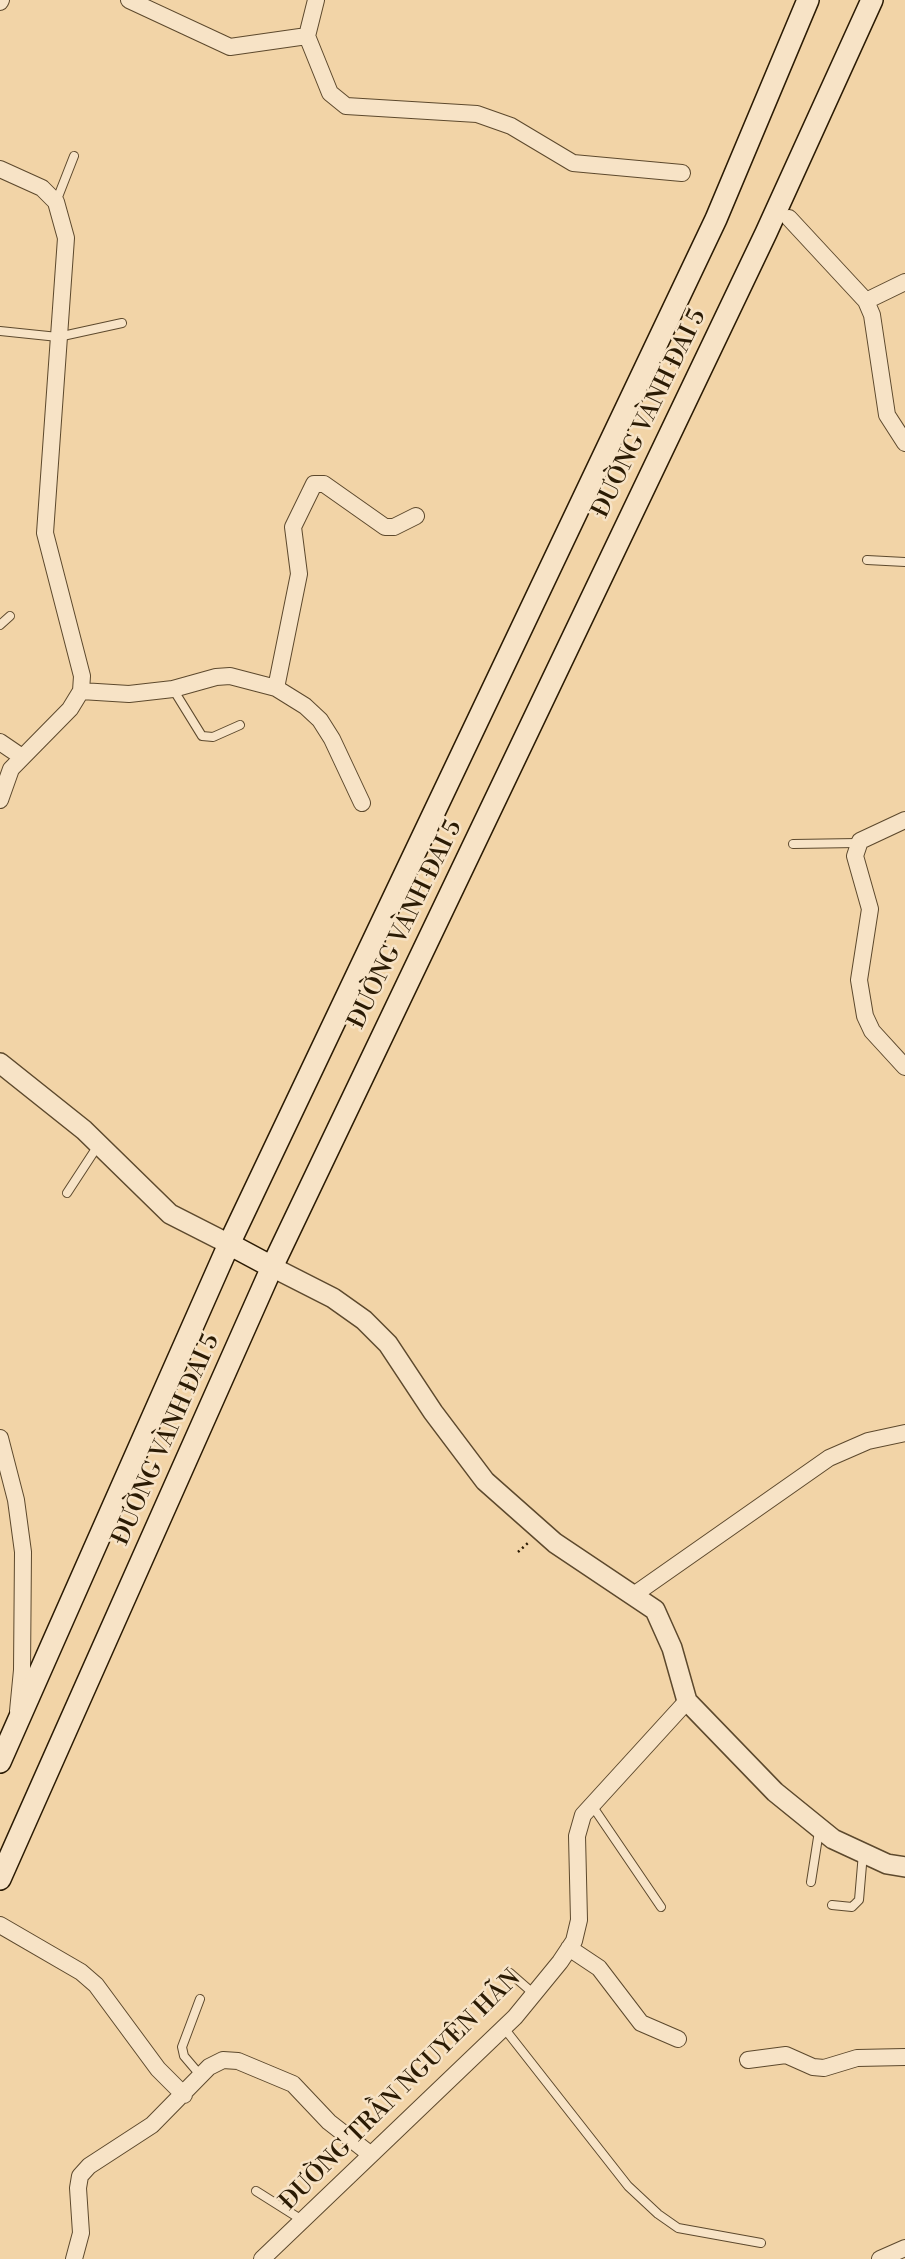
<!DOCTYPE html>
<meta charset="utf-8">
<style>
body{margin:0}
canvas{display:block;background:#f2d4a7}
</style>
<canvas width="905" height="2259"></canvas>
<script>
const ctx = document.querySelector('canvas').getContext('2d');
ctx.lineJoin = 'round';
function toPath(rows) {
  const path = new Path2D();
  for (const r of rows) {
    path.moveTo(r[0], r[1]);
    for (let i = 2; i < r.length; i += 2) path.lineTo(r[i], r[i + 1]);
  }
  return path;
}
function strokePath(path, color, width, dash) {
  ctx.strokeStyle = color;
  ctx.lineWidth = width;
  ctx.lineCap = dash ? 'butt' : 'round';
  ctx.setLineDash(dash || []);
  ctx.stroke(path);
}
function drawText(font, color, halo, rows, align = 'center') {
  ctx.font = font + ' "Libre Bodoni",serif';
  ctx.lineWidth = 5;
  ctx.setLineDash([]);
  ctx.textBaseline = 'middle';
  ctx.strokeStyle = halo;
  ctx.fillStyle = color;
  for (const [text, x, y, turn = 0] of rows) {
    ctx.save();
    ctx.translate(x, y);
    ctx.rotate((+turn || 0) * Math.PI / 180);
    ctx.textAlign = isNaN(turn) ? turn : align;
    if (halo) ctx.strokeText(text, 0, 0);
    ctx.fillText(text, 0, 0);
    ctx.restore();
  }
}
const path = toPath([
 [518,1552,528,1543]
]);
const service = toPath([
 [56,202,74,156],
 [0,331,58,337,122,323],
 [867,560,905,562],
 [0,625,10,616],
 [173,689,202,736,213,737,240,725],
 [793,844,857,843],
 [67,1193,99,1144],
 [591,1804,661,1907],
 [811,1882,819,1831],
 [832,1905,852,1907,859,1900,863,1853],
 [510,1973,534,1994],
 [200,1999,182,2047,184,2056,201,2076],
 [504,2028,628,2186,658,2214,678,2228,761,2243],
 [256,2191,302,2220]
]);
const minor = toPath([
 [129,0,230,47,307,36],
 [316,0,307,36,330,93,346,106,477,114,511,126,573,163,682,173],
 [0,2,1,0],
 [0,169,42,188,56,202,66,238,45,533,82,676,81,691,70,709,11,769,0,800],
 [789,218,866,301,872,315,887,415,905,443],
 [866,301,905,282],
 [276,688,299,574,293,527,314,484,324,484,385,527,394,527,416,516],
 [81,691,129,694,173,689,216,677,230,676,276,688,305,706,320,720,332,739,362,803],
 [0,742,22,757],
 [905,820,860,841,855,856,870,909,859,980,865,1016,872,1031,905,1067],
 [0,1438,16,1500,23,1552,22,1670,18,1711],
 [635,1594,829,1458,868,1441,905,1433],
 [0,1925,81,1972,96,1985,158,2069,184,2095],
 [569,1948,599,1968,641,2023,678,2039],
 [748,2060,786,2055,813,2067,824,2068,857,2058,905,2057],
 [74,2259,81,2233,78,2188,80,2176,89,2166,152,2125,209,2067,223,2060,238,2061,293,2084,329,2122,370,2154],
 [262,2259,515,2017,560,1962,574,1941,579,1920,577,1836,583,1815,687,1701],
 [880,2259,905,2248]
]);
const tertiary = toPath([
 [0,1063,84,1130,170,1214,229,1244],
 [272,1267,333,1298,364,1320,388,1344,433,1412,485,1481,555,1543,655,1610,672,1648,687,1701,775,1792,833,1839,887,1864,905,1867]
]);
const secondary = toPath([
 [229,1244,272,1267],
 [0,1762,229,1244,716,219,808,0],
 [0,1879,272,1267,766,233,872,0]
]);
const streetNames = [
 ["ĐƯỜNG VÀNH ĐAI 5",650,414,-64],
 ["ĐƯỜNG VÀNH ĐAI 5",406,925,-64],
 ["ĐƯỜNG VÀNH ĐAI 5",167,1440,-66],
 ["ĐƯỜNG TRẦN NGUYÊN HÃN",401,2091,-45]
];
strokePath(service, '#5d492d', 10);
strokePath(minor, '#5d492d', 18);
strokePath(tertiary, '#5d492d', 22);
strokePath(secondary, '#2b1b04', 24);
strokePath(path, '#2b1b04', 2.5, [2, 3.5]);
strokePath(service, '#f7e3c6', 8);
strokePath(minor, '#f7e3c6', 16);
strokePath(tertiary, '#f7e3c6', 19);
strokePath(secondary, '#f7e3c6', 21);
drawText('24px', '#2b1b04', '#f7e3c6', streetNames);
</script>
